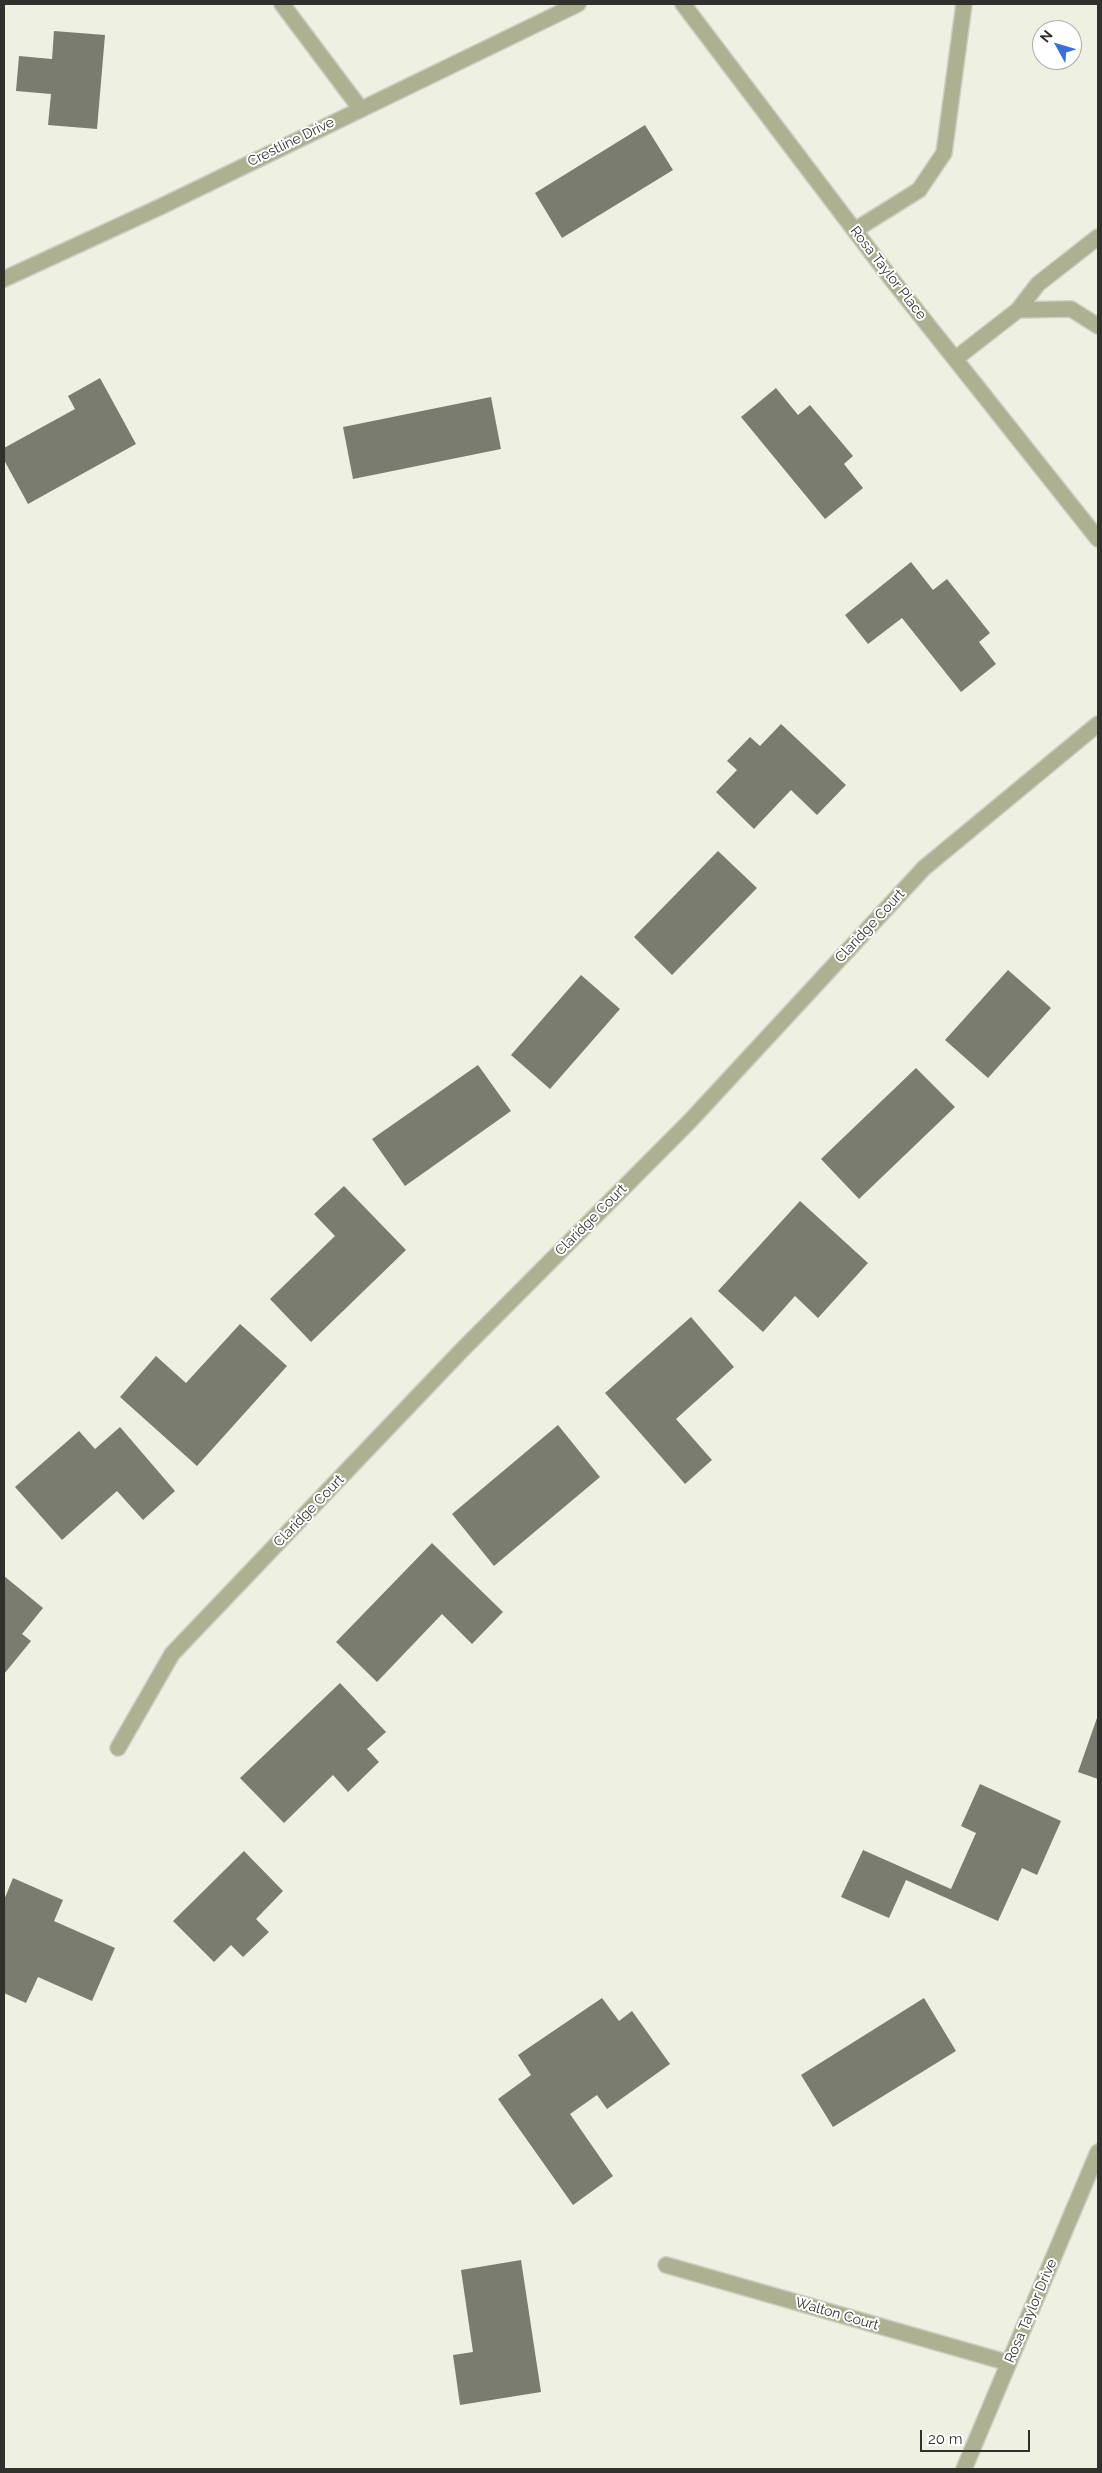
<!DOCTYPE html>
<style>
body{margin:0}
#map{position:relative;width:1102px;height:2473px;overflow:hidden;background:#eef0e1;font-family:Raleway,sans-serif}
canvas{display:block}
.frame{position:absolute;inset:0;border:5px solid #30312c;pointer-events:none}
.north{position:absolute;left:1032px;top:20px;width:50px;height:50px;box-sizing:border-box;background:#fff;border:1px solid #acadab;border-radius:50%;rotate:309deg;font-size:14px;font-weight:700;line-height:20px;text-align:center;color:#30312c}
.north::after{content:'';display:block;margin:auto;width:18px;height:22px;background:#3a6edd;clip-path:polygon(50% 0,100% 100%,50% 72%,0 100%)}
.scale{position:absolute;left:920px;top:2430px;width:110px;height:22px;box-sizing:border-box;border:2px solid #30312c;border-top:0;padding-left:6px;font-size:15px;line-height:18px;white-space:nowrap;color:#30312c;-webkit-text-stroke:4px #fff;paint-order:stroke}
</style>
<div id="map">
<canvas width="1102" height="2473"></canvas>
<div class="frame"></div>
<div class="north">N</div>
<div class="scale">20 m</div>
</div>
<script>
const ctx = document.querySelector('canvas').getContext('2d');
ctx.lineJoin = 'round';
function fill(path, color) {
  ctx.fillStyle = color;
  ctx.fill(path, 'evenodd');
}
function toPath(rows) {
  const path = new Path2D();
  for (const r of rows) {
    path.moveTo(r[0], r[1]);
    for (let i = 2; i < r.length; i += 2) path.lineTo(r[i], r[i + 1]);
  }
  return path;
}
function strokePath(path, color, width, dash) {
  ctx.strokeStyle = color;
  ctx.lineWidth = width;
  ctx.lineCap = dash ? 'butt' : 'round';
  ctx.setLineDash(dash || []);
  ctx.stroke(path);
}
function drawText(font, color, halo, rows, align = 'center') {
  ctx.font = font + ' Raleway,sans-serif';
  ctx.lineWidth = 4;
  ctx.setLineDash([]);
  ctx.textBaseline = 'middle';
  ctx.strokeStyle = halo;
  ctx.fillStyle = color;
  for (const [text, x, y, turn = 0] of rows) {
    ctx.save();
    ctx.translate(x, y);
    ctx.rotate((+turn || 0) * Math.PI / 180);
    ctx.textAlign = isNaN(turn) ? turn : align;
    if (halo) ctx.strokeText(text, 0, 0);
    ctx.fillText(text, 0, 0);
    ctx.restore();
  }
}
const building = toPath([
 [54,31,105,35,97,129,48,125,51,94,16,91,19,56,52,59],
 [645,125,673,170,562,238,535,193],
 [100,378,136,444,28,504,4,460,4,448,75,409,68,396],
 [776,388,798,415,810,405,853,456,844,464,863,488,825,519,741,417],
 [491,397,501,449,353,479,343,427],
 [911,562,933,590,947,579,990,633,979,642,996,664,961,692,902,618,868,644,845,615],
 [781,724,846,785,817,815,791,790,754,829,716,792,737,770,727,761,750,737,760,746],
 [718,851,757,888,672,975,634,937],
 [1008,970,1051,1008,988,1078,945,1040],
 [581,975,620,1009,550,1089,511,1055],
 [478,1065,511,1111,405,1186,372,1139],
 [916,1068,955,1107,859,1199,821,1159],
 [344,1186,406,1250,311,1342,270,1299,335,1236,314,1214],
 [800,1201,868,1263,818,1318,795,1296,763,1332,718,1291],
 [691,1317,734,1367,676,1419,712,1460,685,1484,605,1393],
 [240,1324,287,1366,197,1466,120,1397,156,1356,186,1383],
 [558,1425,600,1477,494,1566,452,1514],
 [120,1427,175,1491,143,1520,117,1491,62,1540,15,1487,79,1431,95,1449],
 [432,1543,503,1612,472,1644,442,1614,377,1682,336,1642],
 [4,1576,43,1608,22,1634,31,1641,4,1674],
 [340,1683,386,1732,367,1749,379,1762,348,1792,333,1775,284,1823,240,1778],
 [1098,1715,1098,1779,1078,1772],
 [980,1784,1061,1821,1037,1875,1022,1868,998,1921,906,1880,889,1918,841,1897,863,1850,951,1889,976,1833,961,1826],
 [244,1851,283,1891,256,1919,269,1932,243,1957,231,1945,214,1962,173,1921],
 [13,1878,63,1900,54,1921,115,1948,92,2001,38,1977,26,2003,4,1993,4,1900],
 [602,1998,619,2021,632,2011,670,2064,607,2109,597,2095,570,2114,613,2176,573,2205,498,2099,531,2075,518,2055],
 [924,1998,956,2051,833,2127,801,2075],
 [521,2260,541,2392,460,2405,453,2355,473,2352,461,2270]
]);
const minor = toPath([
 [282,4,360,108],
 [683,4,893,281,1098,539],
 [855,230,919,190,944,153,964,4],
 [4,279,160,207,578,4],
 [1018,310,1071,309,1098,326],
 [955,359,1018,310,1038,284,1098,237],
 [118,1748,172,1654,462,1350,690,1121,924,868,1098,724],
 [666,2265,1009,2363],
 [964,2469,1098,2152]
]);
const streetNames = [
 ["Crestline Drive",291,142,-26],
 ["Rosa Taylor Place",888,273,52],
 ["Claridge Court",870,926,-47],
 ["Claridge Court",591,1220,-45],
 ["Claridge Court",309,1511,-46],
 ["Rosa Taylor Drive",1031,2311,-67],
 ["Walton Court",837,2314,16]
];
fill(building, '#7a7c6f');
strokePath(minor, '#cccec0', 18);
strokePath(minor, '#adb192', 15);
drawText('14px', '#30312c', '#fff', streetNames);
</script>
